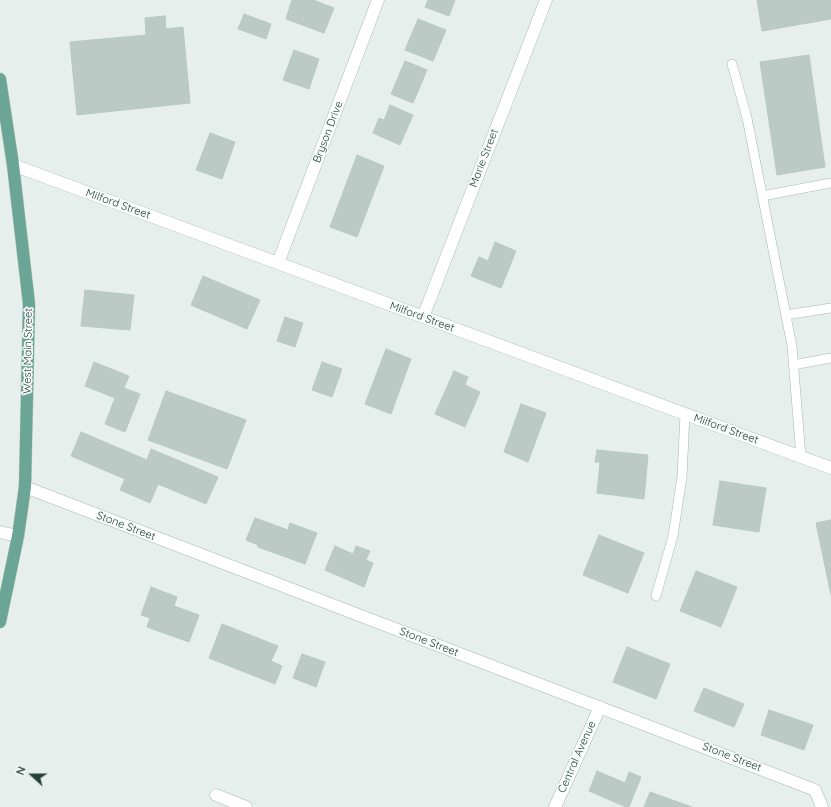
<!DOCTYPE html>
<style>
body{margin:0}
#map{position:relative;width:831px;height:807px;overflow:hidden;background:#e6efeb;font-family:Quicksand,sans-serif}
canvas{display:block}
.north{position:absolute;left:12px;top:755px;width:40px;height:40px;-webkit-text-stroke:3px #f7fbf9;paint-order:stroke;rotate:291deg;font-size:11px;font-weight:700;line-height:16px;text-align:center;color:#24423a}
.north::after{content:'';display:block;margin:auto;width:14px;height:18px;background:#24423a;clip-path:polygon(50% 0,100% 100%,50% 72%,0 100%)}
</style>
<div id="map">
<canvas width="831" height="807"></canvas>
<div class="north">N</div>
</div>
<script>
const ctx = document.querySelector('canvas').getContext('2d');
ctx.lineJoin = 'round';
function fill(path, color) {
  ctx.fillStyle = color;
  ctx.fill(path, 'evenodd');
}
function toPath(rows) {
  const path = new Path2D();
  for (const r of rows) {
    path.moveTo(r[0], r[1]);
    for (let i = 2; i < r.length; i += 2) path.lineTo(r[i], r[i + 1]);
  }
  return path;
}
function strokePath(path, color, width, dash) {
  ctx.strokeStyle = color;
  ctx.lineWidth = width;
  ctx.lineCap = dash ? 'butt' : 'round';
  ctx.setLineDash(dash || []);
  ctx.stroke(path);
}
function drawText(font, color, halo, rows, align = 'center') {
  ctx.font = font + ' Quicksand,sans-serif';
  ctx.lineWidth = 3.5;
  ctx.setLineDash([]);
  ctx.textBaseline = 'middle';
  ctx.strokeStyle = halo;
  ctx.fillStyle = color;
  for (const [text, x, y, turn = 0] of rows) {
    ctx.save();
    ctx.translate(x, y);
    ctx.rotate((+turn || 0) * Math.PI / 180);
    ctx.textAlign = isNaN(turn) ? turn : align;
    if (halo) ctx.strokeText(text, 0, 0);
    ctx.fillText(text, 0, 0);
    ctx.restore();
  }
}
const building = toPath([
 [292,0,313,0,334,8,324,33,286,19,292,0],
 [428,0,455,0,449,16,425,7,428,0],
 [757,0,831,0,831,19,762,31,757,0],
 [244,14,271,24,266,39,238,29,244,14],
 [165,16,166,29,183,27,190,103,77,115,70,42,146,35,145,18,165,16],
 [418,19,446,30,433,61,405,50,418,19],
 [294,50,319,59,309,89,283,80,294,50],
 [809,55,825,167,777,175,760,62,809,55],
 [405,61,427,70,413,103,391,94,405,61],
 [390,105,413,115,400,145,373,133,379,118,384,120,390,105],
 [210,133,235,142,222,179,196,170,210,133],
 [357,155,384,166,357,237,330,227,357,155],
 [495,242,516,251,501,288,471,276,479,257,488,261,495,242],
 [203,276,260,300,247,329,191,305,203,276],
 [85,290,134,295,130,330,81,326,85,290],
 [285,317,303,323,295,347,277,341,285,317],
 [386,349,411,359,391,414,365,404,386,349],
 [94,362,129,376,124,388,140,394,125,432,105,424,115,398,85,386,94,362],
 [322,362,342,369,332,397,312,390,322,362],
 [454,371,468,377,465,385,480,392,465,427,435,414,454,371],
 [166,391,246,420,227,469,148,440,166,391],
 [521,404,546,413,528,462,504,452,521,404],
 [81,432,147,460,151,449,218,477,206,504,158,484,150,503,120,490,125,479,71,456,81,432],
 [597,450,648,455,644,499,597,493,600,462,595,462,597,450],
 [720,481,766,488,759,532,713,525,720,481],
 [255,518,288,530,290,523,317,533,305,564,258,547,258,545,246,540,255,518],
 [831,520,831,595,816,523,831,520],
 [599,535,644,553,628,593,583,575,599,535],
 [335,546,353,554,356,546,370,551,366,560,373,563,364,587,325,570,335,546],
 [696,571,737,587,721,627,680,611,696,571],
 [151,587,177,597,174,606,199,615,189,642,147,627,150,618,141,615,151,587],
 [222,624,278,646,271,661,282,666,275,684,209,658,222,624],
 [627,647,670,664,656,699,613,682,627,647],
 [302,654,325,662,316,687,293,678,302,654],
 [704,688,744,704,734,727,694,711,704,688],
 [769,710,813,725,804,750,761,735,769,710],
 [597,771,625,783,629,772,641,777,629,807,626,807,589,791,597,771],
 [650,792,692,807,644,807,650,792]
]);
const lane = toPath([
 [732,64,747,118,792,346,801,457],
 [762,196,831,183],
 [786,315,831,308],
 [793,365,831,358],
 [656,596,673,536,682,477,685,414]
]);
const street = toPath([
 [13,165,831,468],
 [278,263,378,0],
 [423,317,546,0],
 [25,487,815,790,822,807],
 [0,532,18,536],
 [216,795,246,807],
 [555,807,600,707]
]);
const primary = toPath([
 [0,79,13,165,29,304,25,487,18,536,0,622]
]);
const streetNames = [
 ["Bryson Drive",328,132,-69],
 ["Marie Street",484,158,-69],
 ["Milford Street",118,204,20],
 ["Milford Street",422,317,20],
 ["West Main Street",28,351,-89],
 ["Milford Street",726,429,20],
 ["Stone Street",126,526,21],
 ["Stone Street",429,642,21],
 ["Central Avenue",577,757,-66],
 ["Stone Street",732,757,21]
];
fill(building, '#bbcac4');
strokePath(building, '#b8c9c2', 1);
strokePath(lane, '#a8b8b2', 10);
strokePath(street, '#a8b8b2', 13);
strokePath(primary, '#c2cac8', 13);
strokePath(lane, '#fff', 9);
strokePath(street, '#fff', 12);
strokePath(primary, '#6aa596', 12);
drawText('11px', '#24423a', '#f7fbf9', streetNames);
</script>
